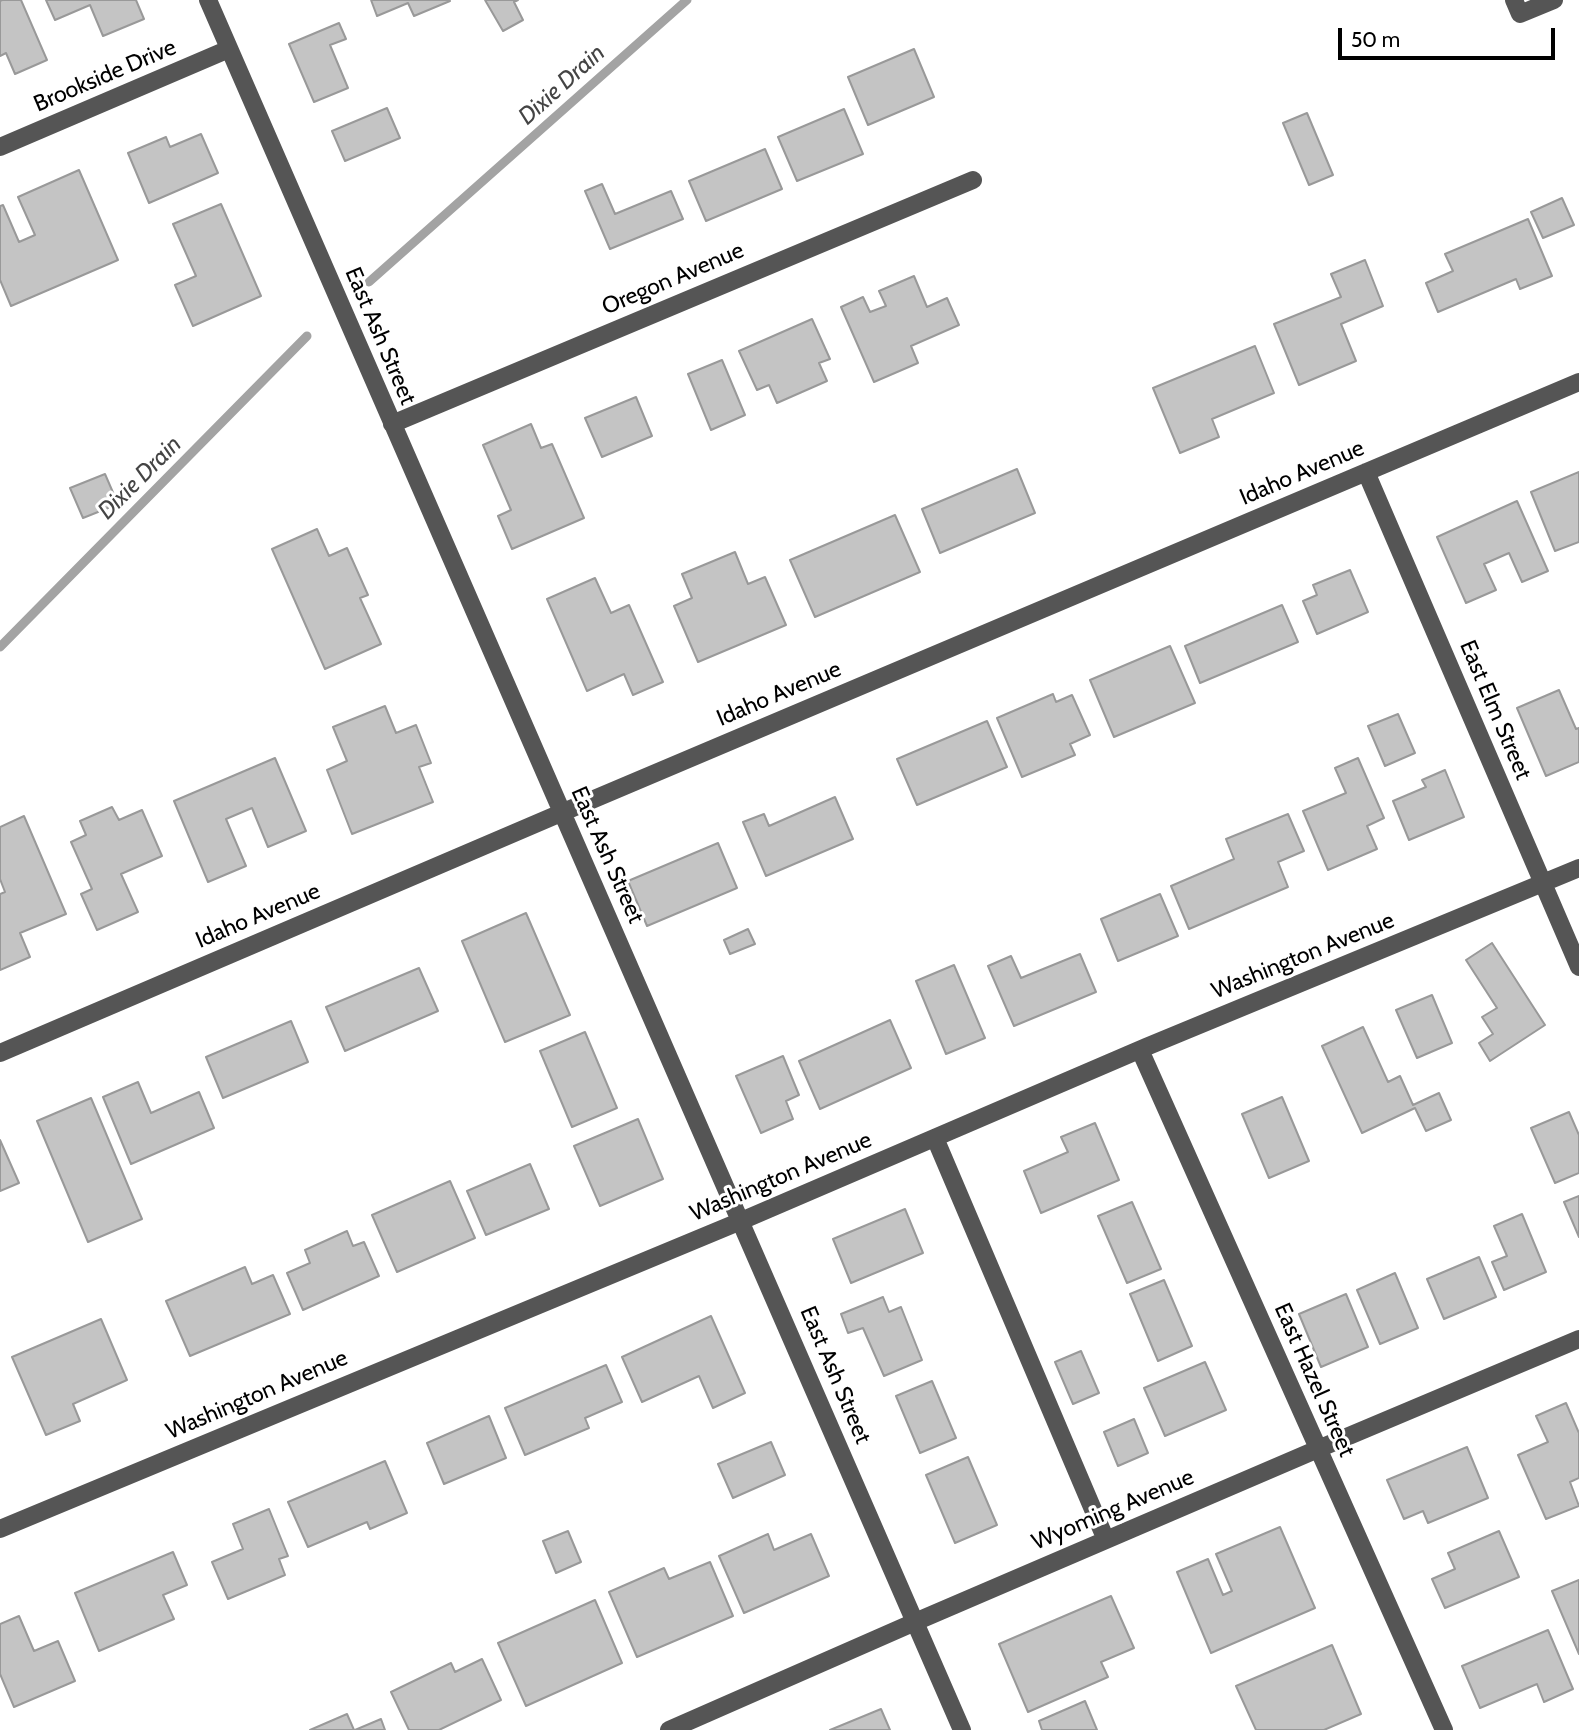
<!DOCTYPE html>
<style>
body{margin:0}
#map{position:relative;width:1579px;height:1730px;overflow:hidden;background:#fff;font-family:Cabin,sans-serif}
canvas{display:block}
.scale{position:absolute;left:1338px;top:28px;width:217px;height:32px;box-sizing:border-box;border:4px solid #000;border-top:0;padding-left:9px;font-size:21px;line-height:24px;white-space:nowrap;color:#000;-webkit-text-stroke:5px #fff;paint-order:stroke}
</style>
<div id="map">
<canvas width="1579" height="1730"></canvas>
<div class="scale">50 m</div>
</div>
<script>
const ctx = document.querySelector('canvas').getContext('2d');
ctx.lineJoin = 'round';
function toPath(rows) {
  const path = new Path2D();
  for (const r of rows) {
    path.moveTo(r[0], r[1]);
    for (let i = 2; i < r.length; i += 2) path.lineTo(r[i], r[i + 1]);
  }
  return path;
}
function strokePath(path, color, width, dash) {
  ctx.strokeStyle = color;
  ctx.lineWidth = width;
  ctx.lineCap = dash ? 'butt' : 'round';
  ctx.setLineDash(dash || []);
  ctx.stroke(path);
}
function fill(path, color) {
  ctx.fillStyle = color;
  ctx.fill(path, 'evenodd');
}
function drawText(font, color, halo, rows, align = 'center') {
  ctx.font = font + ' Cabin,sans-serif';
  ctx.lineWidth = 6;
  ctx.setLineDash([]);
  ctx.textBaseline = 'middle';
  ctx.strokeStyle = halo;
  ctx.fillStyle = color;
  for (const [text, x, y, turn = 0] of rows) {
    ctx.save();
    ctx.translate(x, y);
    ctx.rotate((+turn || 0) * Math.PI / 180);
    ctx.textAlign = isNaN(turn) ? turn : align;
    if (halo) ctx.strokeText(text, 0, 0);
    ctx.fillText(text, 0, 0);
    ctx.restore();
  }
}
const stream = toPath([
 [369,282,687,0],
 [0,647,307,336]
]);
const building = toPath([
 [2,0,21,0,47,60,15,74,6,53,0,56,0,1,2,0],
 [46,0,136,0,144,19,103,36,90,5,55,20,46,0],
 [371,0,449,0,450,1,414,16,408,3,377,16,371,0],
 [485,0,518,0,514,2,523,20,503,31,485,0],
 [339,23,346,39,330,45,348,88,314,102,289,44,339,23],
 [914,49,934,97,868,125,848,77,914,49],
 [387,108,400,138,345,161,332,131,387,108],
 [844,109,863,154,797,181,778,137,844,109],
 [1307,113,1333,175,1309,185,1283,123,1307,113],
 [201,134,218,173,149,203,128,153,166,137,170,147,201,134],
 [765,149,782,189,706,221,689,181,765,149],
 [79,170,118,260,11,306,0,280,0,206,3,205,19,242,35,235,18,197,79,170],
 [602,184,615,214,671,191,683,219,610,249,585,191,602,184],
 [1562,198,1574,225,1543,238,1531,212,1562,198],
 [221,204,261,296,193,326,175,285,196,276,173,224,221,204],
 [1528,219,1552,276,1520,289,1516,279,1438,312,1426,283,1453,271,1445,254,1528,219],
 [1365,260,1383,306,1341,324,1356,361,1299,385,1274,324,1341,297,1331,274,1365,260],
 [914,276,927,307,947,298,959,325,911,346,918,363,874,382,841,307,863,297,870,312,886,306,879,291,914,276],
 [812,319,830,359,819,363,827,381,777,403,769,385,757,390,739,351,812,319],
 [1255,346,1274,393,1212,419,1219,437,1180,453,1153,388,1255,346],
 [722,360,745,415,711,430,688,374,722,360],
 [636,397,652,436,602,457,585,418,636,397],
 [531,424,541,448,552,444,584,518,512,549,498,516,511,510,483,445,531,424],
 [1017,469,1035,513,940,553,922,509,1017,469],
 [1579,472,1579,542,1555,551,1531,492,1579,472],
 [105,474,118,504,83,518,70,488,105,474],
 [1517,501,1548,571,1522,582,1509,553,1484,564,1496,590,1466,603,1437,537,1517,501],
 [895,515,920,572,815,617,790,560,895,515],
 [317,529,329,556,347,548,368,595,360,598,381,644,325,669,272,549,317,529],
 [735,552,748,584,765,577,786,625,698,662,674,606,692,598,682,574,735,552],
 [1350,570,1368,612,1317,634,1303,601,1317,595,1313,585,1350,570],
 [595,578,611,613,629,605,663,682,633,695,624,674,587,691,547,599,595,578],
 [1282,605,1298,642,1200,683,1185,646,1282,605],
 [1170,646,1195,703,1114,737,1090,680,1170,646],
 [1559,690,1576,729,1579,728,1579,762,1546,776,1517,708,1559,690],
 [1053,694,1056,702,1072,695,1090,735,1070,744,1075,755,1022,777,997,718,1053,694],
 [385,706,396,733,416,725,431,763,419,767,433,802,352,834,327,770,347,761,333,727,385,706],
 [1398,714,1415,753,1385,766,1368,726,1398,714],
 [987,721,1007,767,917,805,897,759,987,721],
 [275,758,306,831,268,847,252,808,226,819,246,866,208,882,174,801,275,758],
 [1358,758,1384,818,1367,826,1377,849,1328,870,1303,811,1346,793,1335,768,1358,758],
 [1445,770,1464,817,1409,840,1393,801,1426,787,1422,780,1445,770],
 [835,797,853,839,766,876,743,822,764,814,769,826,835,797],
 [112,807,119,820,142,810,162,856,121,874,138,912,97,930,81,894,92,889,71,842,86,835,80,821,112,807],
 [1288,814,1304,851,1278,862,1288,887,1189,929,1171,886,1234,859,1226,839,1288,814],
 [24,816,66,914,20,933,30,957,0,970,0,894,5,892,0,879,0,827,24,816],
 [718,843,737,888,647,926,628,881,718,843],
 [1160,894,1178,936,1118,961,1101,919,1160,894],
 [526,913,570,1015,505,1042,462,941,526,913],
 [748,929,755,944,730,954,724,940,748,929],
 [1492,943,1545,1025,1490,1061,1479,1043,1493,1034,1482,1017,1497,1008,1466,960,1492,943],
 [1080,954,1096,992,1014,1026,988,966,1011,956,1021,978,1080,954],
 [954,965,985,1038,946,1054,916,981,954,965],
 [419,968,438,1011,345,1051,326,1007,419,968],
 [1432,995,1452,1043,1417,1058,1396,1010,1432,995],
 [890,1020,911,1068,820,1109,799,1061,890,1020],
 [291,1021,308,1062,223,1098,206,1057,291,1021],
 [1363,1027,1388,1082,1400,1076,1413,1105,1439,1093,1451,1120,1426,1131,1415,1108,1362,1133,1322,1046,1363,1027],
 [585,1032,617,1108,572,1127,540,1051,585,1032],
 [783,1056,799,1095,786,1101,793,1119,761,1133,736,1076,783,1056],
 [138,1082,151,1113,199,1092,214,1128,131,1164,103,1097,138,1082],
 [1282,1097,1309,1161,1269,1178,1242,1114,1282,1097],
 [91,1098,142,1219,88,1242,37,1121,91,1098],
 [1569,1112,1579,1135,1579,1173,1555,1183,1531,1128,1569,1112],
 [638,1119,663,1179,600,1206,574,1146,638,1119],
 [1095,1123,1119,1180,1041,1213,1024,1171,1068,1152,1061,1137,1095,1123],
 [0,1140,19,1183,0,1191,0,1140],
 [530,1164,549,1209,486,1235,467,1191,530,1164],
 [450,1181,475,1238,397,1272,372,1215,450,1181],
 [1579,1196,1579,1237,1564,1202,1579,1196],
 [1132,1202,1161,1269,1127,1283,1098,1216,1132,1202],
 [905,1209,923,1253,851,1283,833,1239,905,1209],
 [1522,1214,1546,1272,1504,1290,1492,1262,1507,1256,1494,1226,1522,1214],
 [347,1231,353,1246,364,1242,379,1276,303,1310,287,1273,310,1263,305,1250,347,1231],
 [1479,1257,1496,1297,1444,1319,1427,1279,1479,1257],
 [245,1267,252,1284,273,1275,290,1314,190,1356,166,1301,245,1267],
 [1395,1273,1418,1328,1380,1344,1357,1290,1395,1273],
 [1164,1280,1192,1346,1158,1361,1130,1294,1164,1280],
 [1346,1294,1368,1347,1321,1367,1299,1314,1346,1294],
 [883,1297,889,1312,901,1307,922,1360,884,1376,863,1328,848,1333,841,1314,883,1297],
 [711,1316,745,1393,713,1408,699,1376,642,1402,622,1357,711,1316],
 [101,1319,127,1380,73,1404,80,1421,46,1435,12,1357,101,1319],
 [1081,1351,1099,1393,1073,1404,1055,1362,1081,1351],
 [1205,1362,1226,1410,1165,1436,1144,1388,1205,1362],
 [606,1365,622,1402,585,1418,589,1428,525,1455,505,1408,606,1365],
 [932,1381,956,1438,920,1453,896,1396,932,1381],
 [1566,1403,1579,1433,1579,1478,1570,1482,1579,1506,1546,1519,1518,1455,1548,1442,1536,1416,1566,1403],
 [489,1416,506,1458,444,1484,427,1443,489,1416],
 [1134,1419,1148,1453,1118,1466,1104,1432,1134,1419],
 [771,1442,785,1475,733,1498,718,1464,771,1442],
 [1467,1447,1488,1498,1428,1523,1423,1511,1404,1519,1387,1480,1467,1447],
 [968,1457,997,1525,955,1543,926,1475,968,1457],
 [385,1461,407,1513,370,1529,367,1522,308,1547,288,1502,385,1461],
 [269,1509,288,1556,279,1559,285,1575,228,1599,212,1562,243,1549,233,1524,269,1509],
 [1280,1527,1315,1608,1211,1653,1177,1572,1208,1559,1223,1595,1232,1591,1216,1554,1280,1527],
 [568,1531,581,1562,556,1573,543,1541,568,1531],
 [1499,1531,1519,1577,1445,1608,1432,1579,1455,1569,1448,1553,1499,1531],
 [768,1534,774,1550,811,1534,829,1576,744,1613,719,1556,768,1534],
 [173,1552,187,1585,163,1595,174,1619,99,1651,75,1593,173,1552],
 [710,1562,733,1616,637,1657,609,1592,664,1568,669,1579,710,1562],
 [1579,1580,1579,1654,1552,1591,1579,1580],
 [1111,1596,1134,1648,1101,1662,1108,1677,1028,1712,999,1644,1111,1596],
 [595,1600,622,1663,526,1706,498,1643,595,1600],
 [19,1616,34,1651,58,1641,75,1681,14,1707,0,1674,0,1624,19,1616],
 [1548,1630,1573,1689,1544,1702,1537,1684,1480,1708,1462,1666,1548,1630],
 [1332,1645,1361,1714,1324,1730,1256,1730,1236,1686,1332,1645],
 [482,1659,501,1700,439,1730,409,1730,391,1692,451,1663,455,1672,482,1659],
 [1085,1701,1097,1730,1042,1730,1039,1721,1085,1701],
 [881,1709,890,1730,830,1730,881,1709],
 [347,1714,354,1730,310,1730,347,1714],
 [381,1719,385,1730,355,1730,381,1719]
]);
const minor = toPath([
 [208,0,962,1730],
 [1514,0,1520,14,1554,0],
 [0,147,229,49],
 [392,424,973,180],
 [1366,472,1579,967],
 [1140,1050,1444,1730],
 [0,1053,561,813,1579,382],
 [935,1138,1106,1540],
 [0,1529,741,1221,1146,1047,1579,868],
 [669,1730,915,1622,1318,1449,1579,1339]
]);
const streetNames = [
 ["Brookside Drive",105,76,-23],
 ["Oregon Avenue",673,279,-23],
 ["East Ash Street",380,336,67],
 ["Idaho Avenue",1302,473,-23],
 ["Idaho Avenue",779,694,-23],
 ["East Elm Street",1495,710,67],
 ["East Ash Street",607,855,66],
 ["Idaho Avenue",258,916,-23],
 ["Washington Avenue",1303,956,-22],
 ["Washington Avenue",781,1177,-23],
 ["East Ash Street",835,1375,67],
 ["East Hazel Street",1314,1380,66],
 ["Washington Avenue",257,1395,-23],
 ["Wyoming Avenue",1113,1510,-23]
];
const waterNames = [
 ["Dixie Drain",562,85,-42],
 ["Dixie Drain",140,478,-45]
];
strokePath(stream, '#a3a3a3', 9);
fill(building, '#c4c4c4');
strokePath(building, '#999', 2);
strokePath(minor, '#555', 18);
drawText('23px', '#000', '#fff', streetNames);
drawText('italic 24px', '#444', '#fff', waterNames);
</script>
